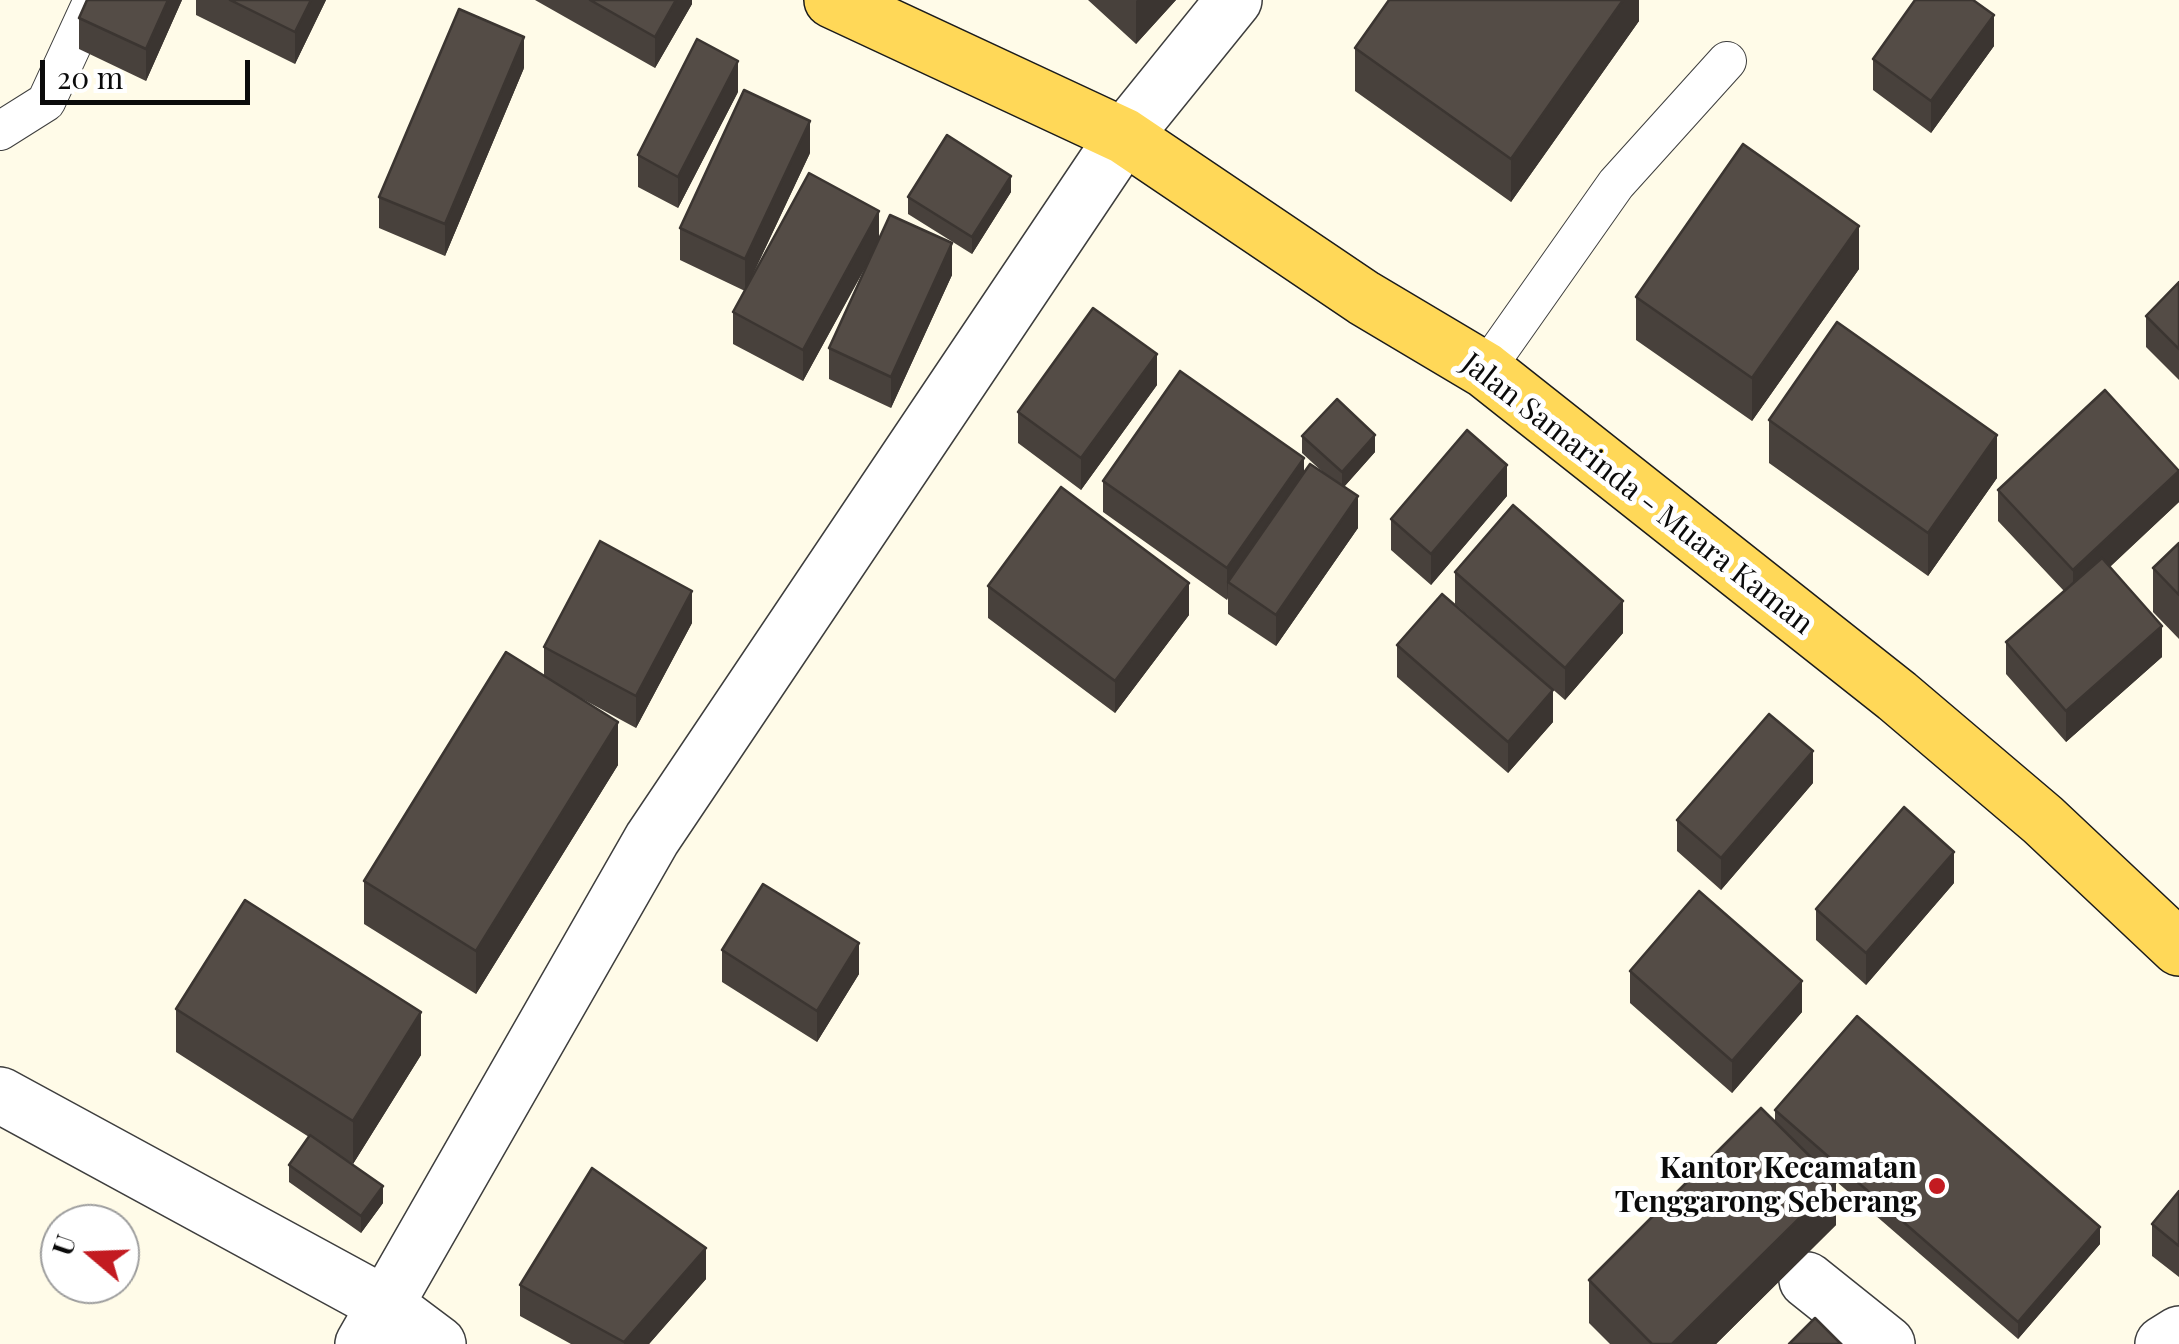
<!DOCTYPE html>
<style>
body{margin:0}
#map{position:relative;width:2179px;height:1344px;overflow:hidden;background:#fffbe8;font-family:"Playfair Display",serif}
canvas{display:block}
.north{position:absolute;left:40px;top:1204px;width:100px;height:100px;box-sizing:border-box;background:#fff;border:2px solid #9d9d9d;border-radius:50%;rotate:289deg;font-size:28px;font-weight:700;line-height:40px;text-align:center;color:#0b0b0b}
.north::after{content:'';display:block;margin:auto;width:35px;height:45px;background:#c31b21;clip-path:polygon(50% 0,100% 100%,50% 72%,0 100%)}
.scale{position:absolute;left:40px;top:60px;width:210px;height:45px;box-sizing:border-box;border:5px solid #0b0b0b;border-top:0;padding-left:12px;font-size:30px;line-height:35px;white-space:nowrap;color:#0b0b0b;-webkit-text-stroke:8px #fff;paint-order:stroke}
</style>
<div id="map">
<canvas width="2179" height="1344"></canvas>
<div class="north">U</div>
<div class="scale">20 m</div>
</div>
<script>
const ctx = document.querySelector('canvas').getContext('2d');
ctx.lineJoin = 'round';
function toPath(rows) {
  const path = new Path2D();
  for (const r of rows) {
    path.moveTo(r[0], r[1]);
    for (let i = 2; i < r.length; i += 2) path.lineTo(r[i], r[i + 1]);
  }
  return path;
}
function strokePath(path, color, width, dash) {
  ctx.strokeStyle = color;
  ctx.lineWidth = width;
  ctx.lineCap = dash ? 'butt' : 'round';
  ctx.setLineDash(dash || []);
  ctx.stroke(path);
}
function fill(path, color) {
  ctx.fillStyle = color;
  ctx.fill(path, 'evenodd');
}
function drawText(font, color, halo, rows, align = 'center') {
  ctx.font = font + ' "Playfair Display",serif';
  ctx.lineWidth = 10;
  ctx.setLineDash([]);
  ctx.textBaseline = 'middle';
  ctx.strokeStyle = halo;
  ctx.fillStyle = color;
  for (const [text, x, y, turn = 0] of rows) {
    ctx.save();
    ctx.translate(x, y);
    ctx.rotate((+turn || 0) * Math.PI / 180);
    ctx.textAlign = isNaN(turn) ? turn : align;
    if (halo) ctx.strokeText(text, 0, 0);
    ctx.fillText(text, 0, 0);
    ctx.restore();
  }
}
const lane = toPath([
 [0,131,46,102,93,0],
 [1485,370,1616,184,1727,61]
]);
const street = toPath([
 [0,1095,386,1305,438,1344],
 [1807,1280,1887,1344],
 [363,1344,652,839,1124,136,1234,0],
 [2163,1344,2179,1334]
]);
const primary = toPath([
 [832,0,1124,136,1364,298,1485,370,1897,696,2043,820,2179,948]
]);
const wall = toPath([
 [182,0,146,81,79,49,79,18],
 [196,0,326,0,295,64,196,15],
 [535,0,692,0,692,4,655,68],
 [1088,0,1176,0,1136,44],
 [1639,0,1639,21,1511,202,1355,91,1355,48],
 [1994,46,1931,133,1873,90,1873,59],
 [524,68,445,256,379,228,379,197],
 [738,92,678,208,638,187,638,155],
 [810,153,747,287,879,239,952,275,891,408,829,379,829,348,870,259,803,381,733,344,733,312,745,291,680,260,680,228],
 [1011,192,972,254,908,214,908,197],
 [1859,269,1752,421,1636,340,1636,297],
 [2179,282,2179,380,2146,347,2146,316],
 [1157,385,1081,490,1018,443,1018,412],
 [1769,420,1997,478,1928,576,1769,463],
 [1302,436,1375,452,1344,487,1358,528,1276,646,1228,614,1228,598,1227,600,1103,512,1103,481,1304,472,1327,476,1302,453],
 [1998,490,2179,502,2110,567,2162,657,2066,742,2006,674,2006,642,2064,591,1998,521],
 [1507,496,1431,585,1391,550,1391,519],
 [2179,543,2179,639,2153,612,2153,568],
 [1455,572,1623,633,1565,700,1455,604],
 [988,586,1189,615,1115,713,988,618],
 [692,623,636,728,575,695,618,765,476,994,364,924,364,881,544,676,544,647],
 [1397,645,1553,722,1508,773,1397,677],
 [1813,783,1721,890,1677,851,1677,820],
 [1954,883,1866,985,1816,940,1816,909],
 [722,950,859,974,817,1042,722,982],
 [1630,971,1802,1012,1732,1093,1630,1003],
 [176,1009,421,1055,353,1164,337,1154,383,1203,361,1233,289,1182,289,1165,309,1137,176,1052],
 [1775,1110,2100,1244,2018,1339,1822,1169,1836,1225,1716,1344,1610,1344,1589,1323,1589,1280,1775,1121],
 [2179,1191,2179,1277,2152,1256,2152,1224],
 [706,1279,649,1344,571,1344,520,1316,520,1285]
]);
const shadedWall = toPath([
 [168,0,182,0,146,81,146,49],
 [311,0,326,0,295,64,295,32],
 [676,0,692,0,692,4,655,68,655,37],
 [1137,0,1176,0,1136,44,1136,1],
 [1623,0,1639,0,1639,21,1511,202,1511,159],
 [1994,15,1994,46,1931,133,1931,101],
 [524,37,524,68,445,256,445,224],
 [738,61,738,92,678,208,678,177],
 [810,121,810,153,745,291,745,259],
 [1011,176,1011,192,972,254,972,237],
 [879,211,879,242,803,381,803,350],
 [1859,226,1859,269,1752,421,1752,378],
 [952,243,952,275,891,408,891,377],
 [1157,354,1157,385,1081,490,1081,458],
 [1375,435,1375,452,1342,489,1342,472],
 [1997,435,1997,478,1928,576,1928,533],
 [1304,458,1304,490,1228,582,1227,600,1227,568],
 [1507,465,1507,496,1431,585,1431,554],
 [2179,471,2179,502,2073,601,2073,570],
 [1358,496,1358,528,1276,646,1276,615],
 [1189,583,1189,615,1115,713,1115,681],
 [692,591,692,623,636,728,636,696],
 [1623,601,1623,633,1565,700,1565,668],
 [2162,626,2162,657,2066,742,2066,711],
 [1553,690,1553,722,1508,773,1508,742],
 [618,722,618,765,476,994,476,951],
 [1813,751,1813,783,1721,890,1721,858],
 [1954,852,1954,883,1866,985,1866,953],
 [859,943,859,974,817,1042,817,1011],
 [1802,981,1802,1012,1732,1093,1732,1061],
 [421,1012,421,1055,353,1164,353,1121],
 [1836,1182,1836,1225,1716,1344,1672,1344],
 [383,1186,383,1203,361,1233,361,1216],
 [2100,1227,2100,1244,2018,1339,2018,1322],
 [706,1248,706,1279,649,1344,624,1344,624,1342]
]);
const building = toPath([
 [87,0,168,0,146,49,79,18,87,0],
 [230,0,311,0,295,32,230,0],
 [590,0,676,0,655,37,590,0],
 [1389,0,1623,0,1511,159,1355,48,1389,0],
 [1915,0,1973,0,1994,15,1931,101,1873,59,1915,0],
 [459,9,524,37,445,224,379,197,459,9],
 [697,39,738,61,678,177,638,155,697,39],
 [744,90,810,121,745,259,680,228,744,90],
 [947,135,1011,176,972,237,908,197,947,135],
 [1743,144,1859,226,1752,378,1636,297,1743,144],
 [809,173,879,211,803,350,733,312,809,173],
 [890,215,952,243,891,377,829,348,890,215],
 [2179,282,2179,349,2146,316,2179,282],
 [1093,308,1157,354,1081,458,1018,412,1093,308],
 [1837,322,1997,435,1928,533,1769,420,1837,322],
 [1180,371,1304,458,1227,568,1103,481,1180,371],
 [2105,390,2179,471,2073,570,1998,490,2105,390],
 [1337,399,1375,435,1342,472,1302,436,1337,399],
 [1467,430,1507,465,1431,554,1391,519,1467,430],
 [1310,464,1358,496,1276,615,1228,582,1310,464],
 [1061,487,1189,583,1115,681,988,586,1061,487],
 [1513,505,1623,601,1565,668,1455,572,1513,505],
 [600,541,692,591,636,696,544,647,600,541],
 [2179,543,2179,595,2153,568,2179,543],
 [2102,558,2162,626,2066,711,2006,642,2102,558],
 [1442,594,1553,690,1508,742,1397,645,1442,594],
 [506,652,618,722,476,951,364,881,506,652],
 [1769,714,1813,751,1721,858,1677,820,1769,714],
 [1904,807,1954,852,1866,953,1816,909,1904,807],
 [763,884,859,943,817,1011,722,950,763,884],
 [1699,891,1802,981,1732,1061,1630,971,1699,891],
 [245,900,421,1012,353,1121,176,1009,245,900],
 [1857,1016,2100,1227,2018,1322,1775,1110,1857,1016],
 [1761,1108,1836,1182,1672,1344,1652,1344,1589,1280,1761,1108],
 [310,1135,383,1186,361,1216,289,1165,310,1135],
 [592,1168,706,1248,624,1342,520,1285,592,1168],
 [2179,1191,2179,1246,2152,1224,2179,1191],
 [1815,1318,1841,1344,1789,1344,1815,1318]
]);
const markers = [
 [1937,1186,10,"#c31b21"]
];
const streetNames = [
 ["Jalan Samarinda - Muara Kaman",1637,494,38]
];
const poiNames = [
 ["Kantor Kecamatan",1917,1169],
 ["Tenggarong Seberang",1917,1203]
];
strokePath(lane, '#3e3e3e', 40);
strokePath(street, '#3e3e3e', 58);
strokePath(primary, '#1c1c1c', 58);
strokePath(lane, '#fff', 38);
strokePath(street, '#fff', 55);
strokePath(primary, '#ffd858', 55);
fill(wall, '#48413c');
fill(shadedWall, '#3b3531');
fill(building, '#544c46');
strokePath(building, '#3b3531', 2.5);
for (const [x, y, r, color] of markers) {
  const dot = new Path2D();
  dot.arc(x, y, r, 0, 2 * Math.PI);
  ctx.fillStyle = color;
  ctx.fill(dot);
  strokePath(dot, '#fff', 4);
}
drawText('30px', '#0b0b0b', '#fff', streetNames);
drawText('bold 30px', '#0b0b0b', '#fff', poiNames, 'right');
</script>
